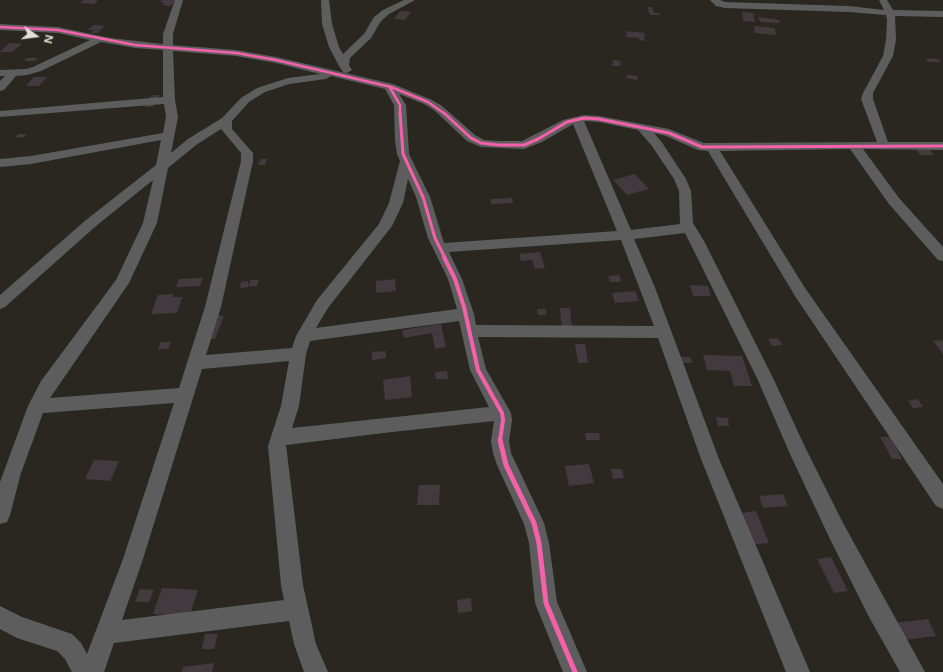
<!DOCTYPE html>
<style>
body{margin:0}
#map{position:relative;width:943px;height:672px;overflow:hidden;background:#2a2721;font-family:Figtree,sans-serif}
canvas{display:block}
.north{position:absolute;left:16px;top:16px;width:40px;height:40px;-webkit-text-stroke:3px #2e281d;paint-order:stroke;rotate:104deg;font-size:11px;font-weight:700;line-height:16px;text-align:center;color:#e3e0d8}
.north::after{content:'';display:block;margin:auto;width:14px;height:18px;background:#e3e0d8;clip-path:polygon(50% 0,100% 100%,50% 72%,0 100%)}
</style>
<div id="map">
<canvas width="943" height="672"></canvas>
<div class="north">N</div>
</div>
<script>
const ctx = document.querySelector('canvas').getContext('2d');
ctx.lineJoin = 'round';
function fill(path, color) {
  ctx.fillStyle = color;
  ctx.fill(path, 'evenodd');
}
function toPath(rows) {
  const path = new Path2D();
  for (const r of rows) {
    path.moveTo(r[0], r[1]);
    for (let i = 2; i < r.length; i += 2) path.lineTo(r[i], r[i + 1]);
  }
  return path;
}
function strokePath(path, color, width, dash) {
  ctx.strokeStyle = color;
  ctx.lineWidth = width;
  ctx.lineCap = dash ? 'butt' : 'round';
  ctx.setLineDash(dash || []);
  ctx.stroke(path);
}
const building = toPath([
 [83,0,98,0,94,4,80,3],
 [163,0,177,0,170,6,162,5,165,3,160,2],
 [647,7,652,7,654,13,659,13,660,15,650,15],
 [400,11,411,12,405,20,394,19],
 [742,12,753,13,755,22,743,21],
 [758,17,779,20,780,23,760,22],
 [93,25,105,26,97,33,91,33,94,30,88,30],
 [754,26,775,28,776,35,755,33],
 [627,31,645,33,644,41,639,40,639,38,626,37],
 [9,43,22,44,12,52,0,52],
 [27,58,38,58,35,61,24,61],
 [926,58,938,59,941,62,928,62],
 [613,60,621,61,620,66,612,66],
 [627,75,638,76,637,80,626,78],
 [34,77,47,77,39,86,26,86],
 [151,95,159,95,153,107,145,107],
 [18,134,27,134,24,137,15,138],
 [916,149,929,149,934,155,920,155],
 [261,159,267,159,265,165,258,165],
 [635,174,649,189,627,195,613,180],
 [512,198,513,203,491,204,491,199],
 [540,252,545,268,535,269,532,260,521,261,519,254],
 [619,275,621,282,610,282,608,276],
 [203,278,200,286,176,287,179,279],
 [395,279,396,291,376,293,376,281],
 [251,280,259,280,257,286,248,286],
 [248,281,248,287,240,288,241,282],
 [690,285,708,286,711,296,693,296],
 [635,291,639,301,615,303,612,293],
 [174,294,172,297,182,297,177,313,151,314,158,295],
 [560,308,570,308,572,330,562,330],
 [537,309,546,309,546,315,538,315],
 [217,315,224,316,215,339,208,339],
 [441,324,446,347,435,349,432,333,404,338,402,330],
 [778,338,782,345,772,346,768,339],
 [942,340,943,341,943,354,933,341],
 [161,342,171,342,168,349,158,349],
 [575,344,585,344,588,363,578,363],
 [386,351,386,358,372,360,372,352],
 [703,355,742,356,752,386,734,386,730,371,707,370],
 [674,357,690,357,692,363,676,363],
 [447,371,448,379,436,379,435,372],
 [410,376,412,397,385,400,383,380],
 [918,399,923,407,913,408,908,401],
 [716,417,728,418,729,426,718,426],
 [585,433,599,433,600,440,586,440],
 [880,437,891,437,902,459,892,459],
 [94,460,119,461,110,481,85,479],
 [589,464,594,483,569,486,565,466],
 [611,469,622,469,624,478,613,479],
 [419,485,440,485,439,505,417,505],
 [783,494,788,506,763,508,759,496],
 [756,511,769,543,745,545,733,514],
 [831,557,848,591,834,593,817,559],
 [162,588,198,590,190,615,153,614],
 [140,589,154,590,149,602,135,602],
 [471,598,472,611,458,613,457,600],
 [928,619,936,636,904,640,895,623],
 [205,634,218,634,214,649,202,649],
 [214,663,212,672,182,672,183,667]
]);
const minor = toPath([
 [175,0,183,0,173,34,173,45,236,50,276,57,393,84,432,100,442,106,475,135,484,140,499,141,522,141,563,120,584,115,599,116,669,129,704,143,877,142,861,99,863,93,883,56,886,40,887,20,886,15,849,12,725,8,716,6,710,0,720,0,725,2,849,6,884,10,879,0,887,0,893,10,943,11,943,17,895,16,896,40,893,56,873,93,873,99,888,142,943,142,943,150,863,149,899,198,943,247,943,261,938,260,889,204,850,149,720,151,805,288,943,484,943,509,936,506,795,296,708,151,698,150,666,136,654,133,661,141,686,179,691,191,693,223,704,241,773,378,806,449,843,523,925,672,900,672,869,617,829,537,790,454,757,378,685,233,634,239,654,285,719,459,810,672,786,672,701,459,658,338,478,337,486,369,511,413,512,420,509,441,511,453,544,523,549,543,557,602,587,672,563,672,535,603,529,543,524,524,497,465,493,453,491,441,494,421,392,432,286,445,303,585,316,644,328,672,304,672,294,644,289,621,114,643,104,672,72,672,65,659,57,651,17,638,0,629,0,606,22,617,72,634,81,643,87,654,123,559,174,403,43,413,21,473,10,515,7,522,0,524,0,482,28,406,41,381,116,280,143,223,153,180,96,226,5,307,0,309,0,295,86,220,156,165,161,140,31,164,0,167,0,159,31,156,163,133,166,117,164,104,0,117,0,111,163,97,163,50,135,48,101,42,41,71,27,75,16,76,4,90,0,91,0,81,5,76,0,76,0,70,26,69,33,67,90,40,58,33,0,30,0,24,58,27,110,38,163,44,163,34,175,0],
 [173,51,236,56,276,63,320,74,288,78,257,88,241,98,222,118,188,139,171,153,178,117,175,100,173,51],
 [331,76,385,89,394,105,395,140,397,154,400,161,389,203,379,224,317,300,296,336,292,348,206,355,221,307,253,161,253,153,232,129,232,121,249,102,265,92,289,84,326,79,331,76],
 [399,94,424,104,434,110,467,141,481,147,524,149,542,142,573,124,617,231,444,243,430,197,409,154,406,105,399,94],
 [584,121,599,122,638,130,652,146,674,179,679,191,680,224,631,230,584,121],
 [221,129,241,153,241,161,205,307,179,388,50,398,129,283,157,223,168,168,196,145,221,129],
 [408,179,416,197,428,238,448,279,457,309,316,328,328,308,392,226,403,203,408,179],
 [621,240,654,326,476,325,474,314,462,279,449,252,621,240],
 [459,321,470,370,489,407,292,428,299,406,306,354,310,341,459,321],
 [289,361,281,406,268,446,281,585,284,600,122,620,143,559,202,369,289,361],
 [321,0,329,0,332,24,339,47,343,54,364,34,374,17,383,10,404,0,415,0,389,14,381,21,371,38,350,58,349,65,352,70,347,73,343,72,339,66,329,47,322,24,321,0]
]);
const cyclewayFar3 = toPath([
 [0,27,58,30,135,45,236,53,276,60,391,87,428,102,445,114],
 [389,86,400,105,400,114]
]);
const cyclewayFar2 = toPath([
 [400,113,403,154,423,197,435,238,445,258],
 [444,113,471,138,481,143,499,145,524,145,538,139,567,122,584,118,599,119,669,133,702,147,943,146]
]);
const cyclewayFar1 = toPath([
 [444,257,455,279,464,307,478,370,502,413,503,420,500,441]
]);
const cycleway = toPath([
 [500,440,506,465,534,523,539,543,546,603,575,672]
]);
fill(building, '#433a40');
fill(minor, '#5e5d5d');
strokePath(cyclewayFar3, '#f560ab', 2.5);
strokePath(cyclewayFar2, '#f560ab', 3);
strokePath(cyclewayFar1, '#f560ab', 4);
strokePath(cycleway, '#f560ab', 5);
</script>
